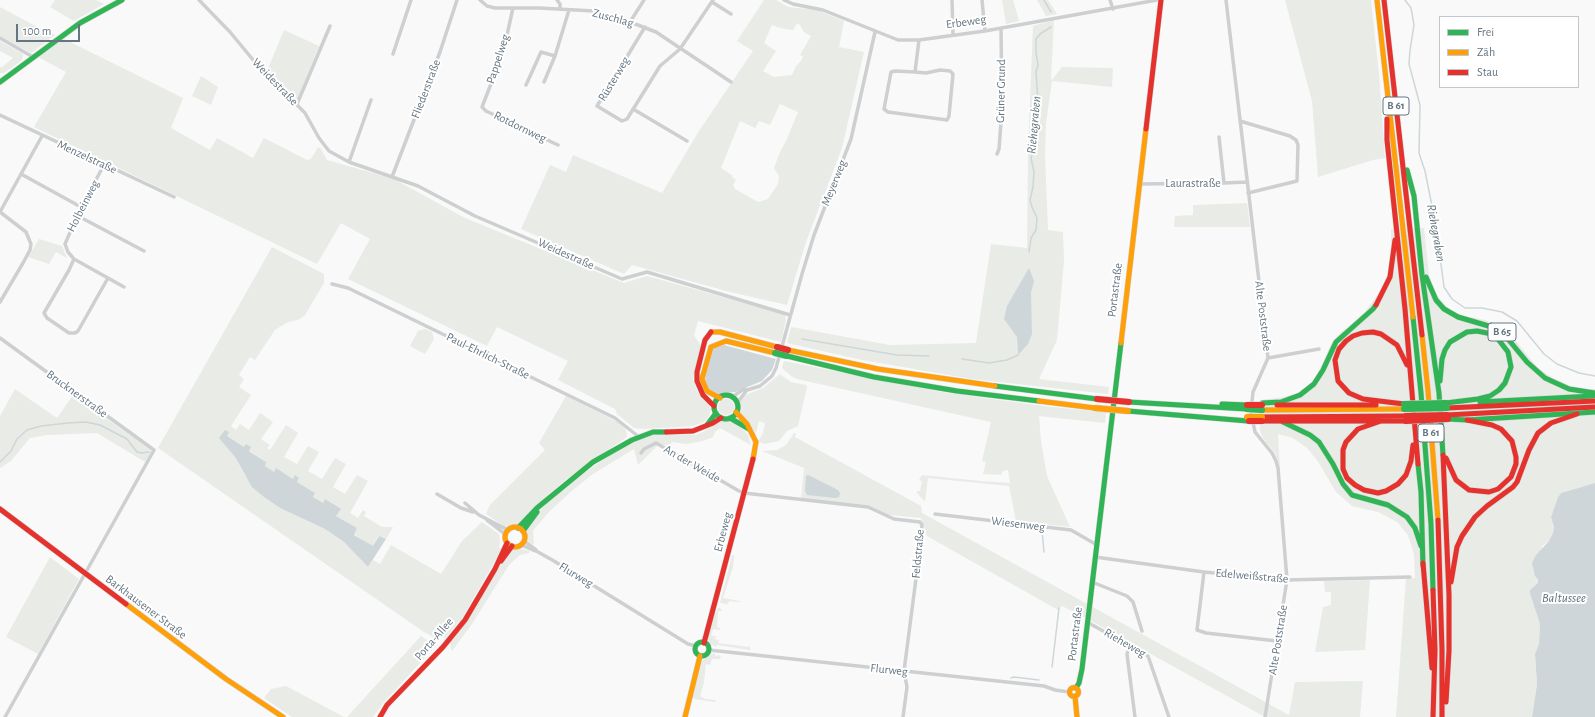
<!DOCTYPE html>
<meta charset="utf-8">
<style>
body{margin:0}
#map{position:relative;width:1595px;height:717px;overflow:hidden;background:#f9f9f9;font-family:"Alegreya Sans",sans-serif}
canvas{display:block}
.legend{position:absolute;left:1439px;top:16px;width:140px;height:72px;box-sizing:border-box;background:#fff;border:1px solid #c1c8cd;margin:0;padding:5px 7px;list-style:none;font-size:12px;color:#657683}
.legend li{display:flex;align-items:center;gap:8px;height:20px}
.legend b{width:20px;border:1px solid #c1c8cd}
.scale{position:absolute;left:16px;top:24px;width:64px;height:18px;box-sizing:border-box;border:2px solid #657683;border-top:0;padding-left:5px;font-size:12px;line-height:14px;white-space:nowrap;color:#657683;-webkit-text-stroke:3px #fff;paint-order:stroke}
</style>
<div id="map">
<canvas width="1595" height="717"></canvas>
<ul class="legend">
<li><b style="height:5px;background:#30b455"></b>Frei</li>
<li><b style="height:5px;background:#ff9f0a"></b>Zäh</li>
<li><b style="height:5px;background:#e5322d"></b>Stau</li>
</ul>
<div class="scale">100 m</div>
</div>
<script>
const ctx = document.querySelector('canvas').getContext('2d');
ctx.lineJoin = 'round';
function fill(path, color) {
  ctx.fillStyle = color;
  ctx.fill(path, 'evenodd');
}
function toPath(rows) {
  const path = new Path2D();
  for (const r of rows) {
    if (r.length === 3) {
      path.moveTo(r[0] + r[2], r[1]);
      path.arc(r[0], r[1], r[2], 0, 2 * Math.PI);
      continue;
    }
    path.moveTo(r[0], r[1]);
    for (let i = 2; i < r.length; i += 2) path.lineTo(r[i], r[i + 1]);
  }
  return path;
}
function strokePath(path, color, width, dash) {
  ctx.strokeStyle = color;
  ctx.lineWidth = width;
  ctx.lineCap = dash ? 'butt' : 'round';
  ctx.setLineDash(dash || []);
  ctx.stroke(path);
}
function drawText(font, color, halo, rows, align = 'center') {
  ctx.font = font + ' "Alegreya Sans",sans-serif';
  ctx.lineWidth = 4;
  ctx.setLineDash([]);
  ctx.textBaseline = 'middle';
  ctx.strokeStyle = halo;
  ctx.fillStyle = color;
  for (const [text, x, y, turn = 0] of rows) {
    ctx.save();
    ctx.translate(x, y);
    ctx.rotate((+turn || 0) * Math.PI / 180);
    ctx.textAlign = isNaN(turn) ? turn : align;
    if (halo) ctx.strokeText(text, 0, 0);
    ctx.fillText(text, 0, 0);
    ctx.restore();
  }
}
const green = toPath([
 [55,0,96,0,104,4,74,21,50,7],
 [764,0,776,0,788,7,817,10,844,21,839,47,864,52,842,148,806,242,787,305,730,292,632,265,624,274,521,229,550,165,566,172,573,155,662,193,699,131,753,51,737,41],
 [797,23,800,25,804,32,811,36,800,55,803,56,801,61,796,66,792,75,774,77,763,71,776,51,764,43,772,25,780,28,793,30],
 [780,104,798,112,786,141,780,152,774,168,779,176,778,184,768,199,758,202,735,189,733,185,736,180,732,177,733,176,721,168,740,121,755,128,759,121,770,125],
 [1002,0,1013,0,1019,21,1006,24],
 [1037,0,1048,0,1057,14,1046,16],
 [1285,0,1371,0,1379,74,1385,158,1373,160,1318,177,1312,101],
 [0,7,39,28,55,35,31,53,0,36],
 [1054,20,1051,78,1052,80,1062,67,1113,68,1112,87,1052,81,1046,123,1045,156,1048,230,1063,232,1064,261,1057,340,1039,379,1109,387,1108,394,972,379,862,360,787,343,791,327,890,345,976,343,991,244,1027,248,1028,149,1033,26],
 [1034,281,1031,293,1031,315,1018,354,1017,337],
 [284,30,319,46,297,100,267,71],
 [64,39,183,98,171,128,210,150,217,138,253,158,264,138,307,160,311,159,318,147,321,149,327,160,394,179,465,218,624,283,647,276,781,313,785,315,786,320,781,342,698,321,694,335,701,346,693,379,696,388,700,396,707,403,711,409,709,416,704,422,693,426,644,429,634,428,617,414,615,409,558,380,568,361,497,327,487,346,348,279,370,239,341,223,317,264,34,127,66,72,38,57],
 [0,41,23,54,23,56,22,60,4,73,0,73,0,67,2,67,13,58,0,51],
 [201,76,218,87,211,105,192,96],
 [1247,203,1250,227,1174,227,1175,216,1193,215,1193,205],
 [1424,228,1429,274,1434,290,1441,301,1452,311,1464,316,1485,320,1502,327,1511,335,1538,368,1553,378,1571,386,1588,389,1595,389,1595,483,1561,493,1558,497,1551,517,1554,527,1553,533,1549,541,1542,546,1538,583,1530,590,1540,624,1539,644,1535,654,1537,684,1532,717,1396,717,1406,578,1415,578,1414,554,1408,535,1397,522,1378,512,1352,506,1336,492,1317,460,1307,448,1293,438,1278,434,1280,468,1275,453,1263,438,1260,431,1261,400,1285,397,1298,393,1306,387,1313,381,1320,369,1331,344,1340,333,1362,316,1381,290,1390,267,1391,253,1391,229],
 [39,239,62,246,67,258,56,252,49,264,28,257],
 [272,247,324,274,324,283,305,315,300,319,286,323,275,330,255,360,250,357,239,375,244,379,239,387,251,395,231,426,236,430,240,424,249,430,260,413,273,422,261,439,270,445,267,448,270,450,286,425,298,433,284,457,297,464,308,446,319,452,308,471,322,479,335,458,346,464,333,487,345,494,357,475,368,481,350,513,358,518,363,510,366,512,364,516,382,527,393,527,386,539,378,536,373,547,354,534,357,528,336,516,340,509,325,500,323,503,313,497,315,493,297,482,299,478,293,479,277,469,274,472,264,466,266,462,249,450,251,447,244,447,227,436,225,430,220,438,235,457,244,474,264,497,280,508,325,529,344,542,368,567,373,560,380,564,391,545,441,574,462,541,482,522,499,534,500,540,499,548,502,549,462,618,446,637,435,638,424,632,158,448],
 [425,329,432,332,434,339,425,354,410,346,418,331],
 [784,361,941,392,1051,407,1106,412,1105,423,1039,416,1041,441,1047,476,1070,527,1016,521,1009,486,928,478,925,502,917,493,917,491,920,491,922,481,919,480,922,475,981,481,1010,483,1008,470,1003,471,1001,475,983,474,986,462,982,461,991,422,797,379,791,376,782,368],
 [780,374,791,382,806,385,807,387,798,426,787,431,779,441,764,444,758,441,763,433,765,423,759,421,756,433,740,413,740,402,743,396,763,388],
 [15,389,57,418,73,395,150,449,151,452,145,462,97,433,47,435,30,438,11,461,0,468,0,416],
 [566,396,620,423,626,430,627,437,568,478,545,497,520,524,505,527,486,514,490,505,545,450,539,443],
 [726,407,8],
 [721,421,731,421,739,425,748,435,751,445,720,428,715,432,713,437,703,441,687,444,672,442,669,446,659,444,638,465,634,449,593,474,574,489,551,510,535,528,533,531,534,543,533,545,528,541,526,532,527,528,543,507,558,492,611,454,642,438,655,434,695,435,703,432],
 [794,433,796,433,795,437,921,506,922,513,1289,715,1295,682,1363,681,1360,717,1265,717,1082,616,1062,606,1058,610,927,536,921,518,889,515,867,505,801,499,804,468,762,451,777,450,786,445],
 [517,548,530,551,529,553,520,555,509,565,472,624,452,651,451,649,450,642,465,623,507,555,513,549],
 [732,555,734,555,733,567,723,598,740,601,740,602,729,601,728,604,720,603],
 [50,557,79,579,38,654,6,637],
 [1370,580,1365,650,1315,652,1323,607,1331,605,1331,592,1325,592,1324,581],
 [718,608,720,608,722,611,718,611,717,627,720,628,720,630,713,629,711,636,716,636,715,639,719,640,718,643,749,647,750,644,750,650,717,645,716,647,709,643,708,637,714,613,716,613],
 [421,636,436,646,385,701,373,717,347,717],
 [715,653,715,656,719,655,721,657,719,659,712,659,710,665,706,664,704,682,700,696,705,699,716,700,715,702,694,699,693,697,693,694,702,661,710,655],
 [286,686,344,717,292,717,264,698,271,689]
]);
const water = toPath([
 [1029,268,1034,281,1031,293,1032,334,1028,344,1018,355,1017,337,1004,319,1007,306],
 [724,345,776,359,772,370,762,381,735,392,719,394,711,392,705,382,707,366,712,349],
 [225,430,229,432,227,436,244,447,246,444,251,447,249,451,266,462,265,466,274,472,276,468,293,479,295,475,299,478,297,482,315,493,313,497,323,503,325,499,341,509,336,516,357,528,354,535,373,546,379,536,386,539,368,567,344,542,325,529,280,508,264,497,252,487,235,457,219,438],
 [808,475,838,490,840,493,839,497,835,498,807,495,805,491,806,476],
 [1595,483,1595,717,1532,717,1537,684,1535,654,1539,644,1540,624,1530,593,1530,590,1538,583,1538,579,1535,576,1532,563,1536,555,1549,541,1553,533,1554,527,1551,517,1558,497,1561,493]
]);
const stream = toPath([
 [1044,0,1051,12],
 [1405,0,1411,8,1414,25,1410,50,1409,64,1420,105,1419,153,1425,171,1436,226,1444,287,1452,299,1465,308,1482,308,1502,312,1517,321,1544,354,1557,364,1579,373,1595,376],
 [1029,252,1031,238,1036,230,1037,218,1032,207,1030,200,1033,187,1034,172,1031,158,1035,145,1036,115,1038,101,1036,72,1038,65,1036,53,1036,39,1040,34,1051,27],
 [802,339,897,355,929,356],
 [962,359,989,363,1007,360,1018,355],
 [0,462,11,451,17,439,27,430,41,426,68,423,86,422,100,425,127,439,137,452,142,453,149,452],
 [1042,530,1044,552],
 [1052,667,1059,608],
 [1011,678,1014,677,1039,680]
]);
const street = toPath([
 [199,0,230,32,254,61,305,113,319,138,329,151,349,162,418,186,475,216,622,279,647,272,790,315],
 [480,0,487,6,495,8,539,8,594,11,630,22,656,32,731,82],
 [557,0,560,4,560,9],
 [784,0,793,4,823,10,898,40,919,40,985,31,1157,0],
 [952,0,953,35],
 [982,0,985,31],
 [1110,0,1113,9],
 [1226,0,1268,358,1253,392,1251,412,1255,432,1272,453,1276,461,1278,468,1287,580,1265,717],
 [712,2,731,14],
 [513,8,503,53,482,107,486,111,558,145],
 [630,22,644,0],
 [645,27,597,106,622,121,627,119,660,66,680,49,713,0],
 [0,38,33,57],
 [393,54,411,0],
 [915,72,926,73,940,70,950,71,953,74,949,116,947,120,888,112,884,109,891,72,895,71,915,72,919,40],
 [544,82,555,56],
 [526,85,541,52,555,56,569,10],
 [297,104,330,26],
 [633,109,687,141],
 [0,115,174,197],
 [1240,121,1290,136,1296,140,1298,145,1297,181,1248,193],
 [1219,137,1224,183],
 [997,154,999,149,1002,108,1001,28],
 [349,162,371,100],
 [104,165,81,207,65,244,68,252,74,259,124,287],
 [21,174,81,207],
 [392,177,440,52,457,0],
 [1139,184,1224,183,1247,182],
 [0,212,42,136],
 [78,216,144,251],
 [74,259,69,270,44,313,47,318,69,333,75,333,78,331,108,278],
 [332,284,348,288,615,418,639,437],
 [0,302,23,263,30,250,31,244,26,232,0,212],
 [0,338,154,450,5,717],
 [1268,358,1319,349],
 [732,397,744,389,747,390,760,386,772,376,776,368,802,274,814,235,851,139,875,32],
 [737,403,747,390],
 [641,453,644,449,656,443,739,491,744,493,868,507,894,519,920,522,922,525,921,540,904,671,907,687,903,717],
 [437,494,461,508,473,512],
 [465,503,479,515,508,530],
 [935,514,1071,530,1097,545],
 [487,520,505,534],
 [524,541,536,550],
 [521,545,538,552,554,561,688,644,696,646],
 [1095,557,1204,572,1287,580,1410,577],
 [1204,572,1197,630,1206,633,1277,641],
 [1092,582,1127,596,1133,602,1142,631],
 [1087,622,1148,656,1169,717],
 [1130,645,1127,654,1135,717],
 [709,650,1044,686,1055,690,1069,692]
]);
const fast = toPath([
 [0,82,80,23,122,0],
 [1407,170,1414,196,1422,275,1439,393,1443,455],
 [1426,277,1436,300,1444,309,1458,317,1492,327,1503,333,1527,362,1545,378,1569,389,1595,393],
 [1413,317,1421,393,1431,524,1433,590],
 [787,356,874,377,957,391,1039,401],
 [1440,381,1442,359,1445,350,1450,342,1467,332,1477,331,1492,334,1498,339,1508,352,1511,367,1505,383,1499,390,1490,396,1478,399,1446,403],
 [995,386,1097,399],
 [726,407,12],
 [1129,402,1247,409],
 [1480,402,1593,396],
 [1262,403,1281,402,1300,395,1314,384,1323,370,1336,342,1373,309,1376,305],
 [1222,404,1247,405],
 [1128,411,1248,421],
 [730,418,749,429],
 [1448,419,1467,420,1595,412],
 [1283,422,1310,435,1319,442,1333,464,1343,484,1352,495,1388,505,1407,517,1415,528,1421,546],
 [707,425,716,413],
 [1418,464,1421,492,1423,566],
 [518,528,537,508,593,462,632,440,653,432,666,432],
 [523,531,537,512],
 [702,649,7],
 [1076,688,1079,683,1082,669,1121,343]
]);
const slow = toPath([
 [1377,0,1413,317],
 [711,332,720,332,777,347],
 [1422,335,1428,391,1438,520],
 [1121,343,1146,129],
 [711,347,702,379,707,391,720,398],
 [711,347,726,341,775,353],
 [788,350,878,369,995,386],
 [1039,401,1095,408],
 [1262,410,1404,409],
 [736,412,747,424,756,442,753,459],
 [515,537,10],
 [126,604,226,679,283,717],
 [1074,692,4.5],
 [1075,696,1077,717],
 [685,717,700,656]
]);
const jam = toPath([
 [1384,0,1422,335],
 [1387,119,1387,140,1405,309,1418,464],
 [1146,129,1161,0],
 [1376,305,1390,277,1395,240],
 [711,332,705,340,697,372,697,381,703,395,714,406],
 [1404,404,1363,399,1349,393,1338,381,1335,360,1339,349,1346,341,1353,336,1362,333,1373,332,1381,334,1397,345,1407,365],
 [1277,405,1376,405],
 [1447,408,1595,401],
 [1447,415,1595,407],
 [1262,417,1406,416],
 [1262,421,1406,421],
 [1381,421,1358,429,1346,442,1343,450,1343,469,1347,478,1355,485,1364,490,1378,493,1386,491,1398,484,1406,475,1411,461,1413,445],
 [666,432,693,431,713,423,721,418],
 [1443,455,1449,595,1449,651,1446,702],
 [1446,458,1456,480,1469,490,1489,492,1498,489,1511,477,1516,464,1516,457,1512,441,1501,429,1492,425,1467,420],
 [0,509,126,604],
 [1438,520,1442,650,1442,717],
 [501,561,512,546],
 [1423,563,1432,668],
 [1451,582,1457,547,1462,536,1475,517,1487,506,1513,487,1517,482,1529,450,1538,433,1551,423,1577,414],
 [704,643,753,459],
 [380,717,387,705,443,647,465,620,495,569,507,543],
 [1433,717,1435,650,1433,590]
]);
const fastBridge = toPath([
 [775,353,787,356],
 [1404,404,1446,403],
 [1247,409,1262,410],
 [1404,409,1447,408]
]);
const slowBridge = toPath([
 [1095,408,1128,411],
 [1247,417,1262,417]
]);
const jamBridge = toPath([
 [777,347,788,350],
 [1097,399,1129,402],
 [1247,405,1262,405],
 [1406,416,1447,415],
 [1249,421,1262,421],
 [1406,421,1448,419]
]);
const shields = [
 [1396,106,26],
 [1502,332,28],
 [1431,433,26]
];
const shieldNames = [
 ["B 61",1396,106],
 ["B 65",1502,332],
 ["B 61",1431,433]
];
const streetNames = [
 ["Zuschlag",613,18,15],
 ["Erbeweg",966,22,-8],
 ["Pappelweg",498,59,-72],
 ["Rüsterweg",614,79,-59],
 ["Weidestraße",275,82,46],
 ["Fliederstraße",426,89,-69],
 ["Grüner Grund",1001,91,-89],
 ["Rotdornweg",520,127,26],
 ["Menzelstraße",87,157,25],
 ["Meyerweg",834,183,-68],
 ["Laurastraße",1193,183],
 ["Holbeinweg",83,206,-63],
 ["Weidestraße",566,254,24],
 ["Portastraße",1115,290,-83],
 ["Alte Poststraße",1263,316,83],
 ["Paul-Ehrlich-Straße",488,356,26],
 ["Brucknerstraße",77,394,36],
 ["An der Weide",692,464,30],
 ["Wiesenweg",1018,524,7],
 ["Erbeweg",723,532,-75],
 ["Feldstraße",918,554,-85],
 ["Flurweg",576,575,31],
 ["Edelweißstraße",1252,576,5],
 ["Barkhausener Straße",146,607,37],
 ["Portastraße",1075,634,-83],
 ["Porta-Allee",434,639,-49],
 ["Alte Poststraße",1278,640,-81],
 ["Rieheweg",1125,643,30],
 ["Flurweg",889,670,6]
];
const waterNames = [
 ["Riehegraben",1034,125,-85],
 ["Riehegraben",1436,233,80],
 ["Baltussee",1564,598]
];
fill(green, '#e8ebe6');
fill(water, '#ced6d9');
strokePath(stream, '#ced6d9', 1.5);
strokePath(fast, '#d5d6d7', 6);
strokePath(slow, '#d5d6d7', 6);
strokePath(jam, '#d5d6d7', 6);
strokePath(street, '#cecfd0', 3.5);
strokePath(fast, '#30b455', 5);
strokePath(slow, '#ff9f0a', 5);
strokePath(jam, '#e5322d', 5);
strokePath(fastBridge, '#d5d6d6', 7, []);
strokePath(slowBridge, '#d5d6d6', 7, []);
strokePath(jamBridge, '#d5d6d6', 7, []);
strokePath(fastBridge, '#30b455', 6);
strokePath(slowBridge, '#ff9f0a', 6);
strokePath(jamBridge, '#e5322d', 6);
for (const [x, y, w] of shields) {
  const box = new Path2D();
  box.roundRect(x - w / 2, y - 9, w, 18, 3);
  ctx.fillStyle = '#fff';
  ctx.fill(box);
  strokePath(box, '#657683', 1);
}
drawText('bold 11px', '#657683', null, shieldNames);
drawText('12px', '#657683', '#fff', streetNames);
drawText('italic 13px', '#60757c', '#fff', waterNames);
</script>
